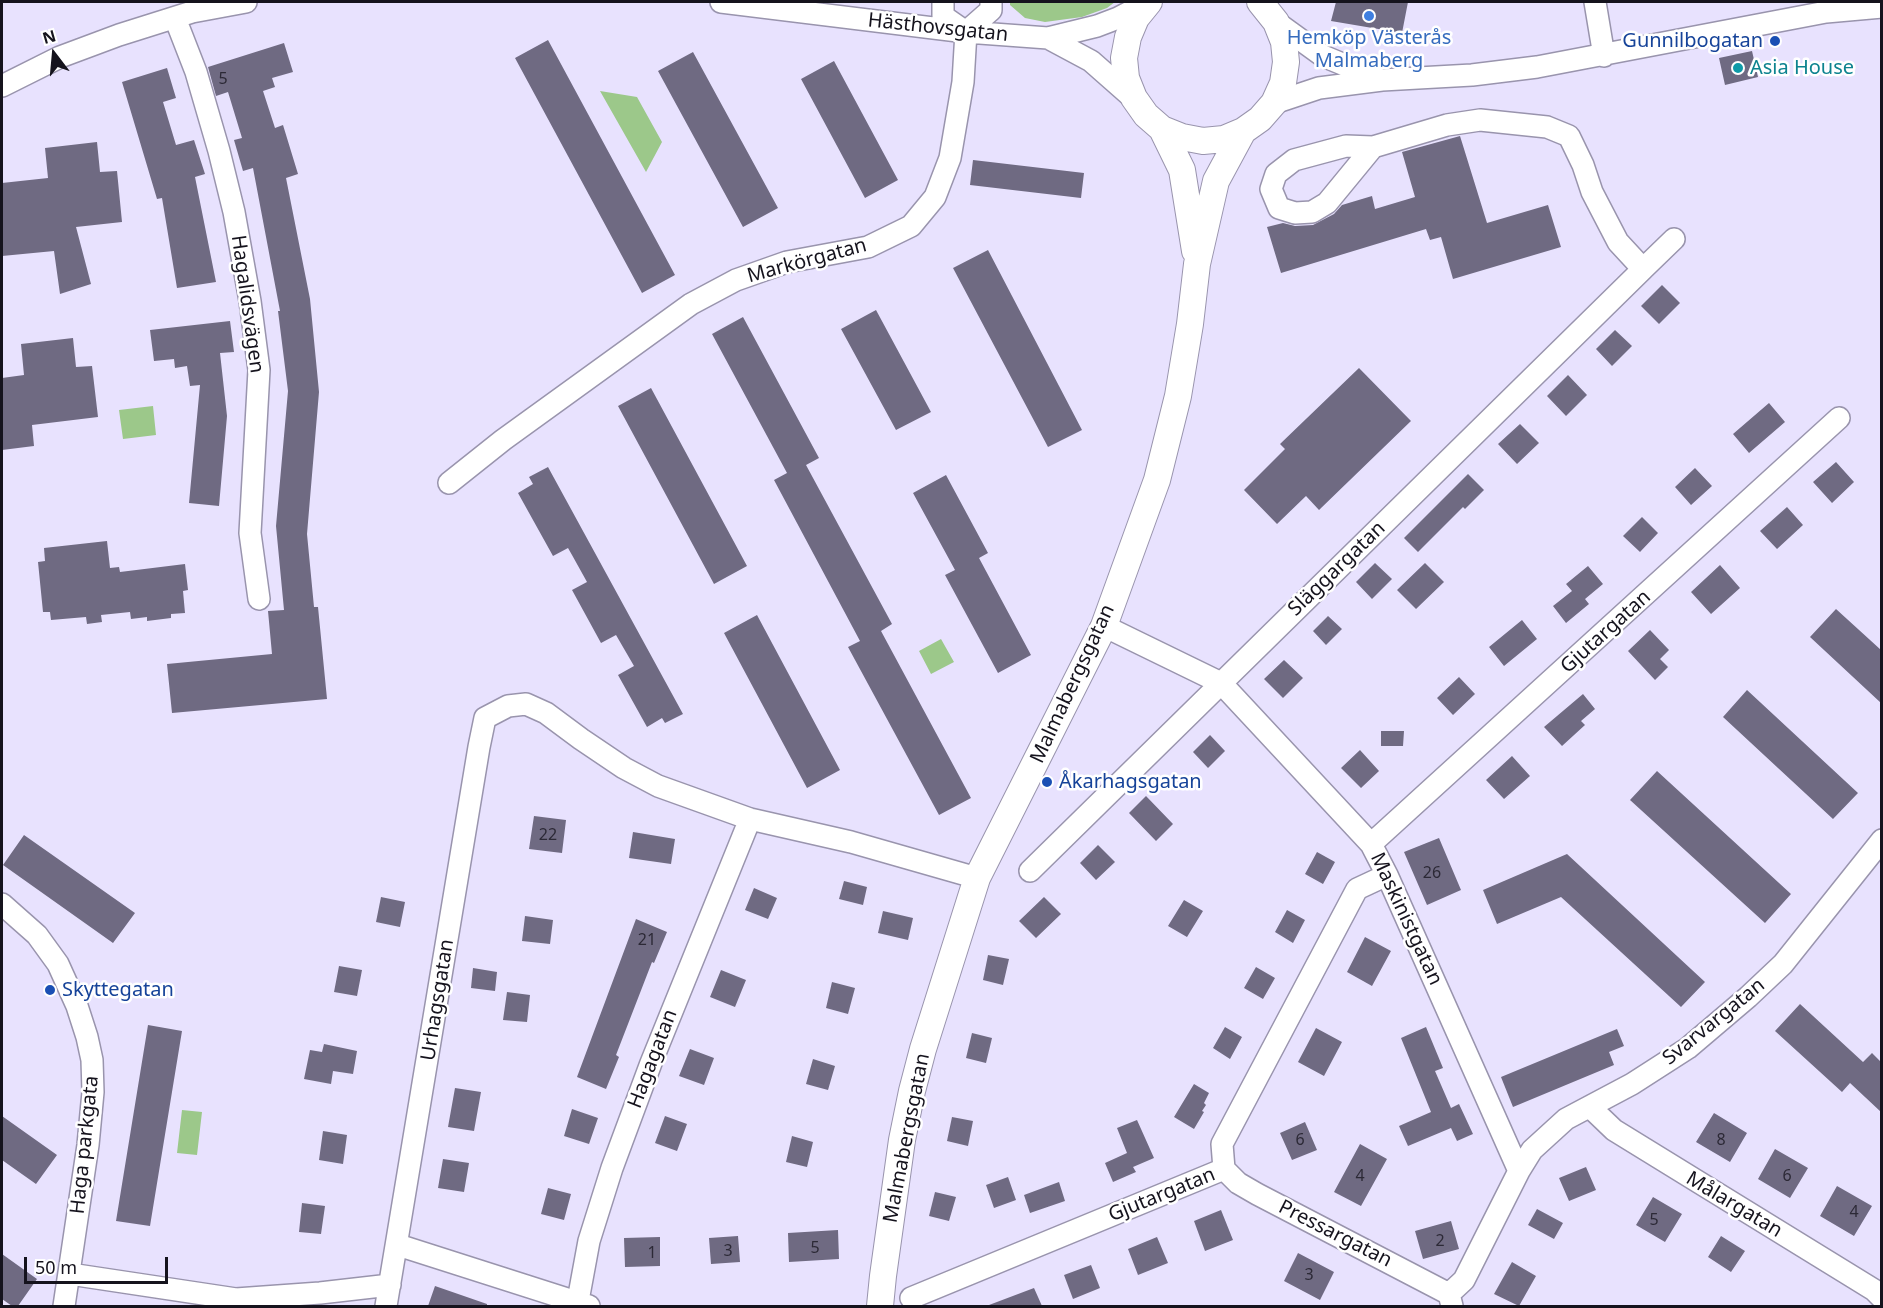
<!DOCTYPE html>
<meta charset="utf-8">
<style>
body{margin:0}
#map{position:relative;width:1883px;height:1308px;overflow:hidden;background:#e8e2fe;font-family:"Noto Sans",sans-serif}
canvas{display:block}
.frame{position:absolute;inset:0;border:3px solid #15131d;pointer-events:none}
.north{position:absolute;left:24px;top:24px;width:60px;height:60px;-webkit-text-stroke:4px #fff;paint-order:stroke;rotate:344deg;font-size:16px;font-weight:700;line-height:24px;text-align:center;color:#15131d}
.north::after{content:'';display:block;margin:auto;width:21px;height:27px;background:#15131d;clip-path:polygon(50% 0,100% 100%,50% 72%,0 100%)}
.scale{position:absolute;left:24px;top:1257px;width:144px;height:27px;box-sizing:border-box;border:3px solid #15131d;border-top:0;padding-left:8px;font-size:18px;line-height:21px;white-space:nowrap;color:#15131d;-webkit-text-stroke:4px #fff;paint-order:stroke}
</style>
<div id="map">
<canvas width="1883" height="1308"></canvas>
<div class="frame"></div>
<div class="north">N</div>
<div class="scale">50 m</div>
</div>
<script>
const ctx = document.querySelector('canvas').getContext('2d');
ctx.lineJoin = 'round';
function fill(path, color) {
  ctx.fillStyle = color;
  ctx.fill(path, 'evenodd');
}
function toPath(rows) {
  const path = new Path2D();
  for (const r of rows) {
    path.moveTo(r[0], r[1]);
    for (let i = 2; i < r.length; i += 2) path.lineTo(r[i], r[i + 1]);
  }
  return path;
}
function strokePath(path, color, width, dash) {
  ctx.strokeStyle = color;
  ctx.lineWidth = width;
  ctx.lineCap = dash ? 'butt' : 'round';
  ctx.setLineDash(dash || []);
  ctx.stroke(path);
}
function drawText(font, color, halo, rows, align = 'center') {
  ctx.font = font + ' "Noto Sans",sans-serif';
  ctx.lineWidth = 5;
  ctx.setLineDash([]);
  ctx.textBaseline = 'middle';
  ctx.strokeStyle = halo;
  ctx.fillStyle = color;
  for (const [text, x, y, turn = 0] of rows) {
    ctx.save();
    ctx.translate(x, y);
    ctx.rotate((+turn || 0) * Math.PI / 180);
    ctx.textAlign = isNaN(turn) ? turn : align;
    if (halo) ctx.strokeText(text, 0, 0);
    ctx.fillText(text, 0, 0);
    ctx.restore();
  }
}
const green = toPath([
 [1010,2,1115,2,1107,8,1082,17,1045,22,1025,18,1010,5],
 [600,91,637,97,662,142,646,172],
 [153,406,156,435,123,439,119,410],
 [941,639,954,662,931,674,919,651],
 [182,1110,202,1112,197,1155,177,1153]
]);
const building = toPath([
 [1336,2,1408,2,1402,33,1331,21],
 [548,40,675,275,642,293,515,58],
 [284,43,293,72,272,78,275,87,263,91,275,128,283,125,298,174,286,178,310,299,319,392,307,534,314,607,318,607,327,699,172,713,167,664,272,654,268,611,284,610,276,526,288,391,278,311,280,311,253,168,243,171,234,140,242,138,228,92,216,96,208,67],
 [1752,51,1758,77,1725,85,1719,58],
 [693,52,778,208,743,227,658,71],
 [834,61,898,180,865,198,801,79],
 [167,68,176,98,163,102,176,145,194,140,205,174,195,177,216,282,177,288,162,198,157,199,122,82],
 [1460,136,1487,223,1548,205,1561,247,1453,279,1441,237,1430,240,1426,229,1281,273,1267,227,1283,223,1295,226,1313,225,1334,214,1342,205,1372,196,1375,209,1415,197,1402,152],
 [97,142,100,172,117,171,122,222,76,227,91,284,60,294,54,251,2,256,2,183,48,178,45,148],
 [973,160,1084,173,1081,198,970,185],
 [988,250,1082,430,1048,447,953,268],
 [1662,285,1680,303,1659,324,1641,306],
 [876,310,931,412,896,430,841,329],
 [743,317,819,458,806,465,892,624,881,631,971,798,939,815,848,647,860,641,774,480,787,473,712,334],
 [230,321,234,352,220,353,227,416,219,506,189,503,200,385,190,386,187,366,175,368,174,359,154,361,150,330],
 [1615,330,1632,346,1612,366,1596,349],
 [73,338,76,367,92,366,98,417,32,425,34,446,2,450,2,378,24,375,21,344],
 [1359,368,1411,421,1319,510,1306,496,1277,524,1244,490,1285,449,1280,444],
 [1568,375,1587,395,1566,416,1547,396],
 [651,388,747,566,714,584,618,406],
 [1769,403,1785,422,1749,453,1733,434],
 [1520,424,1539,443,1517,464,1498,444],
 [1836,462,1854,482,1832,503,1813,482],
 [548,467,683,714,665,723,662,718,647,727,618,675,634,666,616,635,601,643,572,590,587,582,572,555,568,548,553,556,518,493,533,484,529,477],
 [1695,468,1712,486,1691,505,1675,487],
 [1468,474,1484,490,1465,509,1463,507,1418,552,1404,538],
 [946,475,988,553,979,558,1031,655,998,673,945,575,955,570,913,493],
 [1787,507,1803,525,1777,549,1760,531],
 [1642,517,1658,533,1640,552,1623,536],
 [107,541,110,568,119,567,120,572,185,564,188,590,183,591,185,613,171,614,171,618,147,621,147,617,131,619,130,612,101,615,102,622,87,624,86,617,51,620,50,612,43,612,38,562,45,561,44,548],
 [1375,563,1392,579,1372,599,1356,582],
 [1425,563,1444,582,1416,609,1397,590],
 [1720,565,1740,588,1711,614,1691,592],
 [1588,566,1603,584,1585,599,1589,604,1566,623,1553,606,1572,591,1566,584],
 [1836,609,1881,650,1881,703,1810,637],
 [757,615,840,770,807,788,724,633],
 [1328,616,1342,629,1326,645,1313,631],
 [1522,620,1537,639,1504,666,1489,647],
 [1650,630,1669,650,1660,659,1668,667,1655,680,1628,651],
 [1284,660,1303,678,1283,698,1264,679],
 [1459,677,1475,694,1453,715,1437,698],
 [1747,690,1858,793,1833,819,1723,717],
 [1583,694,1595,709,1581,721,1585,725,1562,746,1544,727],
 [1381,731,1404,731,1403,746,1381,746],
 [1210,735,1225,751,1208,768,1193,752],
 [1360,750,1379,771,1361,788,1341,768],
 [1512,756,1530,776,1504,799,1486,780],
 [1657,771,1791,894,1765,923,1630,800],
 [1146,796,1173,824,1156,841,1129,813],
 [534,816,566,820,562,853,529,849],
 [633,832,675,839,671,864,629,858],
 [24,835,135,913,113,943,3,865],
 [1439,838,1461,890,1427,905,1404,852],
 [1098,845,1115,862,1096,880,1080,863],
 [1317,852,1335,862,1323,884,1305,874],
 [1567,854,1705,982,1681,1007,1561,897,1497,924,1483,890],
 [844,881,867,887,863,905,839,899],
 [754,888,777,898,768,919,745,910],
 [381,897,405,902,400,927,376,922],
 [1044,897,1061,914,1036,938,1019,921],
 [1184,900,1203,911,1187,937,1168,926],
 [1287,910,1305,920,1293,943,1275,932],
 [883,911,913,918,908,940,878,933],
 [525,916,553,920,550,944,522,941],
 [636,919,667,932,654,963,652,962,616,1055,619,1057,606,1089,577,1077],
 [1365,937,1391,951,1372,986,1347,972],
 [988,955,1009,959,1003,985,983,980],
 [339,966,362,970,357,996,334,992],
 [1256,967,1275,978,1263,999,1244,988],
 [473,968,497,972,495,991,471,988],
 [721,970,746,980,735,1007,710,997],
 [832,982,855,988,848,1014,826,1008],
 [507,992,530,995,527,1022,503,1020],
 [1800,1004,1863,1062,1872,1053,1881,1062,1881,1112,1850,1083,1842,1092,1775,1031],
 [148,1025,182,1031,150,1226,116,1221],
 [1225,1027,1242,1037,1230,1059,1213,1048],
 [1426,1027,1443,1068,1435,1071,1451,1108,1459,1104,1473,1134,1457,1141,1451,1128,1408,1146,1399,1126,1431,1112,1401,1038],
 [1316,1028,1342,1042,1324,1076,1298,1062],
 [1617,1029,1624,1046,1609,1052,1614,1065,1513,1107,1501,1077],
 [972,1033,992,1038,986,1063,966,1058],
 [324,1044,357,1051,353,1074,333,1071,331,1084,304,1079,310,1050,322,1052],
 [690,1049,714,1058,704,1085,679,1076],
 [813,1059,835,1066,828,1090,806,1084],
 [1194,1084,1209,1093,1204,1103,1206,1105,1202,1111,1204,1112,1194,1129,1174,1117],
 [455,1088,481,1092,474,1131,448,1127],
 [572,1109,598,1118,589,1144,564,1136],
 [1714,1113,1747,1133,1730,1162,1696,1142],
 [2,1116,57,1155,36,1184,2,1160],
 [665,1116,687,1124,677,1151,655,1143],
 [952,1117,973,1121,968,1146,947,1141],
 [1137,1120,1154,1158,1133,1167,1136,1172,1113,1182,1105,1163,1127,1153,1117,1128],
 [1305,1122,1317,1150,1292,1160,1280,1133],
 [323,1131,347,1135,343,1164,319,1160],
 [792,1136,813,1142,807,1167,786,1162],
 [1360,1144,1387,1159,1361,1206,1334,1192],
 [1775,1149,1808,1168,1790,1198,1758,1179],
 [443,1159,469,1163,464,1192,438,1188],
 [1586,1167,1596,1190,1569,1201,1559,1178],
 [1008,1177,1016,1200,994,1208,986,1185],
 [1059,1182,1065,1201,1030,1213,1024,1195],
 [1837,1186,1872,1206,1854,1236,1820,1216],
 [548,1188,571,1194,564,1220,541,1214],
 [935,1192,956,1197,949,1221,929,1216],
 [1653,1197,1682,1214,1665,1242,1636,1225],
 [302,1203,325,1206,321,1234,299,1232],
 [1537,1209,1563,1223,1554,1239,1528,1225],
 [1221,1210,1233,1240,1205,1251,1194,1221],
 [1451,1221,1459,1249,1423,1259,1415,1231],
 [838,1230,839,1259,789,1262,788,1233],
 [738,1236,740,1262,711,1264,709,1238],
 [1721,1236,1745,1251,1731,1272,1708,1257],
 [660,1237,660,1266,625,1267,624,1238],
 [1157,1237,1168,1263,1138,1275,1128,1249],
 [1298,1253,1334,1272,1320,1300,1284,1281],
 [2,1254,37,1279,18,1306,12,1306,2,1299],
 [1512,1262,1536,1276,1519,1306,1494,1294],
 [1091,1265,1100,1288,1073,1299,1064,1275],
 [435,1286,487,1304,487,1306,428,1306],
 [1034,1288,1042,1306,989,1306,989,1305]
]);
const minor = toPath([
 [721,2,966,32,1048,38,1097,26,1118,18,1147,3],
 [943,2,943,16,966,32],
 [1595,2,1604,56],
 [175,18,196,72,219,151,234,212,250,301,259,370,250,533,259,599],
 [1276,22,1323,56,1381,80],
 [966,32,991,10,991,2],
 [1048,38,1091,61,1133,98],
 [2,86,60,57,119,35,192,12,246,2],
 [1274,103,1319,88,1382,80,1472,75,1537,67,1826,12,1882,7],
 [1643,269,1674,239],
 [449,483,503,440,691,304,736,280,787,262,868,247,911,226,935,197,950,158,963,82,966,32],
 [1104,626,1221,683,1371,844,1387,875,1519,1171,1464,1280,1449,1294,1452,1306],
 [1371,844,1839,418],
 [1030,871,1643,269,1618,242,1592,192,1583,165,1569,136,1547,127,1480,120,1447,125,1373,147,1327,203,1312,212,1295,213,1279,208,1271,189,1276,174,1294,160,1346,146,1373,147],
 [2,904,37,935,58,964,77,1006,87,1037,92,1060,93,1092,88,1145,64,1306],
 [1590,1107,1614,1130,1874,1290,1882,1298],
 [1224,1169,1222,1144,1357,889,1387,875],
 [1224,1169,1238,1183,1257,1194,1449,1294],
 [1519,1171,1532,1150,1566,1119,1632,1084,1688,1048,1748,997,1783,964,1882,840],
 [398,1245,589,1306],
 [70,1274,236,1299,320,1293,390,1285],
 [911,1298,1224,1169],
 [386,1306,479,747,485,718,508,706,526,704,546,713,581,739,624,768,658,786,750,819,851,842,977,878],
 [577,1306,589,1241,612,1168,651,1063,750,819]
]);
const major = toPath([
 [1149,2,1136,18,1128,37,1124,58,1126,78,1134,98,1146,115,1162,129,1182,137,1203,141,1224,139,1243,131,1260,119,1274,103,1283,83,1286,62,1284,42,1276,22,1260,2],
 [1162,129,1182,170,1195,251],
 [880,1306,883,1276,902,1140,912,1091,923,1049,977,878,1104,626,1157,480,1178,396,1190,324,1197,264,1216,181,1243,131]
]);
const markers = [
 [1369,16,6,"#3f7fe0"],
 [1775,41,6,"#1a4fb4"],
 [1738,68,6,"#0f9aa8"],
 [1047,782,6,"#1a4fb4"],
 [50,990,6,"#1a4fb4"]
];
const numberNames = [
 ["5",223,79],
 ["22",548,835],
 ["26",1432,873],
 ["21",647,940],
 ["6",1300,1140],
 ["8",1721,1140],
 ["4",1360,1176],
 ["6",1787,1176],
 ["4",1854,1212],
 ["5",1654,1220],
 ["2",1440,1241],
 ["5",815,1248],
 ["3",728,1251],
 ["1",652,1253],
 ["3",1309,1275]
];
const streetNames = [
 ["Hästhovsgatan",938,28,6],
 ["Markörgatan",807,261,-15],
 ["Hagalidsvägen",247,304,82],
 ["Släggargatan",1337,569,-44],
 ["Gjutargatan",1606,632,-42],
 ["Malmabergsgatan",1073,684,-65],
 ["Maskinistgatan",1406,919,65],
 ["Urhagsgatan",438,1000,-81],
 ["Svarvargatan",1714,1022,-39],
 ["Hagagatan",653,1059,-69],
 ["Malmabergsgatan",907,1138,-79],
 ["Haga parkgata",85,1145,-84],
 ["Gjutargatan",1162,1195,-22],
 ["Målargatan",1734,1205,31],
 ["Pressargatan",1335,1234,27]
];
const shopNames = [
 ["Hemköp Västerås",1369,38],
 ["Malmaberg",1369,61]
];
const transitNames = [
 ["Gunnilbogatan",1763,41,"right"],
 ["Åkarhagsgatan",1059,782],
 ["Skyttegatan",62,990]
];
const cultureNames = [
 ["Asia House",1750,68]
];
fill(green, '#9cc88a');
fill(building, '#6f6a82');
strokePath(minor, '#9994ad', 24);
strokePath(major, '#9994ad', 28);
strokePath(minor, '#fff', 21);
strokePath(major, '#fff', 26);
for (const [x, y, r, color] of markers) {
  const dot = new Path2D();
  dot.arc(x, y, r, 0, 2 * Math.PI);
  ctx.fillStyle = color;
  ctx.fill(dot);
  strokePath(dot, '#fff', 2);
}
drawText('16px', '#2c2936', null, numberNames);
drawText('20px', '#15131d', '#fff', streetNames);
drawText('20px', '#366cbe', '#fff', shopNames);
drawText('20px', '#164399', '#fff', transitNames, 'left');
drawText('20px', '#0d838f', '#fff', cultureNames, 'left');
</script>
